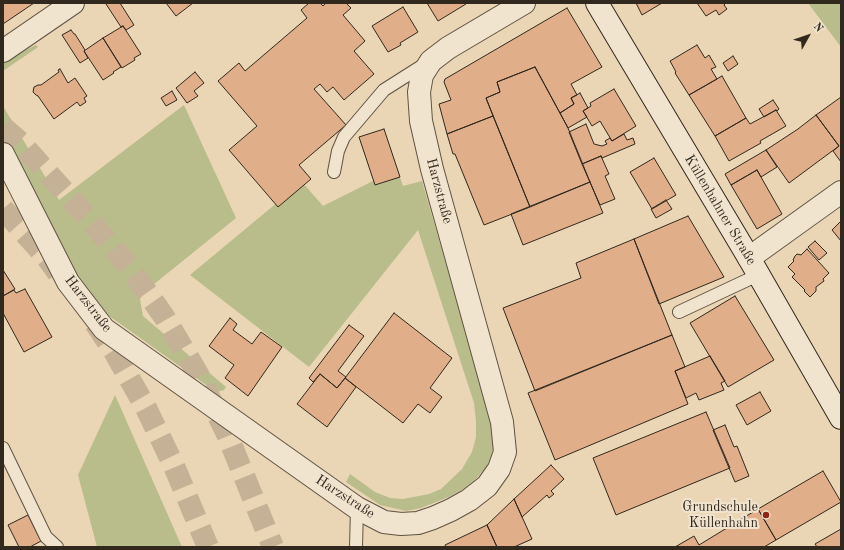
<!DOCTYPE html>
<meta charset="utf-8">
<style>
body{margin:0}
#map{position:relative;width:844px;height:550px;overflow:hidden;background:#ead5b4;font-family:"Old Standard TT",serif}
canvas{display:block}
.frame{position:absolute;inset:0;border:4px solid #31281e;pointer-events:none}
.north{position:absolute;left:788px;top:16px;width:40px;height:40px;-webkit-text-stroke:3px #f1e4ce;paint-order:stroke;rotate:50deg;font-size:11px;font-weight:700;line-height:16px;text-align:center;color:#31281e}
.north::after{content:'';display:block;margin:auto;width:14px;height:18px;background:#31281e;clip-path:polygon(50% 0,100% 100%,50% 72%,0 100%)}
</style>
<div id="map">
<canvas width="844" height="550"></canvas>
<div class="frame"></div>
<div class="north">N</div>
</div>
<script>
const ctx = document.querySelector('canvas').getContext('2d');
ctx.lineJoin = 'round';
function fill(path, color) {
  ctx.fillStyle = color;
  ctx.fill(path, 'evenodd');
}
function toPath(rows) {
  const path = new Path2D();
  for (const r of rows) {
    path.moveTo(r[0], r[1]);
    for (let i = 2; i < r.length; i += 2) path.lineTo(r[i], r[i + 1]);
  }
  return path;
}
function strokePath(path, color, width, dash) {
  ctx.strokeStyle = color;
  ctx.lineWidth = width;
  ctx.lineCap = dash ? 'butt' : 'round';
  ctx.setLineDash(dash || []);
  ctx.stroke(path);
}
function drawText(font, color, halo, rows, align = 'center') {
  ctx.font = font + ' "Old Standard TT",serif';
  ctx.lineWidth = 4;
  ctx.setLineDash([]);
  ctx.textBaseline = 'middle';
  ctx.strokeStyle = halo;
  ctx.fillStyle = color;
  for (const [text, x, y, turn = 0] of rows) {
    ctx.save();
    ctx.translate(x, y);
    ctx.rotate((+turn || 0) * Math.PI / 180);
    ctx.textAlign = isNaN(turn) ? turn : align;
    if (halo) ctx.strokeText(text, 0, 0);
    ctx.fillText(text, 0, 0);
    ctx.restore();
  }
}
const green = toPath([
 [808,3,841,3,841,47],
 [36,45,38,47,3,71,3,61],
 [184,105,236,218,143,293,140,299,143,316,226,387,224,390,216,392,98,308,79,286,3,130,3,106,59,200],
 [397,169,403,186,422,181,490,415,494,439,492,456,486,467,476,479,465,488,451,496,421,508,406,511,380,505,346,482,350,474,375,492,390,498,403,499,429,494,441,489,462,469,472,452,476,437,476,421,474,403,418,230,309,367,190,275,302,182,323,206],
 [115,395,182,547,97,547,78,475]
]);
const building = toPath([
 [3,3,34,3,3,24,3,3],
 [108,3,120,3,134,25,126,30,123,26,121,27,106,4,108,3],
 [166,3,193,3,176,16,166,3],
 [309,3,320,3,323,6,326,3,346,3,351,8,343,15,365,41,354,51,374,74,344,100,333,87,327,92,320,84,314,89,346,125,299,165,311,179,278,207,229,150,257,126,218,81,239,63,245,71,307,18,301,10,309,3],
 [427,3,466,3,466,4,438,21,427,3],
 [636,3,662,3,642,15,636,3],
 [697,3,726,3,724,5,727,9,719,15,716,10,706,16,697,3],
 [403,7,418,32,400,43,401,45,388,52,372,26,403,7],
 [567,8,602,67,571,84,577,95,571,98,574,104,560,113,535,67,497,82,500,92,486,98,493,116,447,134,439,104,451,100,444,82,445,79,567,8],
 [123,26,141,54,134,58,135,60,122,68,103,38,123,26],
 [71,30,74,34,75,34,85,50,84,51,88,58,80,63,62,35,71,30],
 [103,38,121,67,113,72,114,73,103,80,84,51,103,38],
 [697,45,705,58,709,55,716,67,711,69,717,79,689,95,675,73,676,72,670,61,697,45],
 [733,56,738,64,728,71,723,63,733,56],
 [535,67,568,128,590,182,530,207,486,98,500,92,497,82,535,67],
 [60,69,68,83,75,78,87,96,84,98,86,102,80,106,77,102,54,119,38,96,36,95,33,92,34,87,38,85,41,85,59,72,58,70,60,69],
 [195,72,204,83,194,91,198,96,187,103,176,88,195,72],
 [722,76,746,118,715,136,689,95,722,76],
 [614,89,636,126,612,141,600,121,592,126,583,111,591,106,590,103,614,89],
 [172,91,177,100,166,106,161,98,172,91],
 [580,93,588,108,583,111,587,117,568,128,560,113,574,104,571,98,580,93],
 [841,97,841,162,833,151,839,146,816,115,841,97],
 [773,100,779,109,777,111,776,110,764,117,759,109,773,100],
 [776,110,786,126,760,141,761,143,729,161,715,136,746,118,750,124,776,110],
 [816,115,839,146,789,183,766,150,798,129,816,115],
 [493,116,530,207,484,225,455,154,453,154,447,134,493,116],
 [586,124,594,144,602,146,607,144,605,141,610,138,612,141,624,134,627,140,633,138,635,144,602,158,601,156,582,164,569,132,586,124],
 [384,129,400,177,375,185,359,137,384,129],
 [766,150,777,167,761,177,757,170,731,185,725,174,766,150],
 [601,156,609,174,605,176,615,199,600,205,582,164,601,156],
 [654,158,676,195,652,209,630,172,654,158],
 [757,170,782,214,757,229,731,185,757,170],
 [590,182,603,213,523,245,511,214,590,182],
 [666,200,672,209,656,218,651,209,666,200],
 [688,216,724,277,659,304,634,239,688,216],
 [841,221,841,241,832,230,841,221],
 [634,239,672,335,535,391,503,308,581,278,576,263,634,239],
 [815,241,827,253,819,260,808,247,815,241],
 [807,249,829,273,823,279,824,281,816,287,816,291,810,297,804,291,805,290,792,277,795,274,788,267,794,261,793,260,795,256,797,254,801,255,807,249],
 [3,270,15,289,3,296,3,270],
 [25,289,52,337,24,352,3,313,3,296,14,290,16,293,25,289],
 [735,296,774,360,728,387,690,323,735,296],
 [394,313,452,358,430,388,442,397,430,413,418,404,403,423,345,378,394,313],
 [230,318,237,324,233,330,252,344,261,332,282,347,248,396,225,378,234,365,209,346,230,318],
 [349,325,364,336,338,371,346,377,337,388,320,374,313,382,309,378,349,325],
 [672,335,685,367,675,371,688,404,555,460,528,393,672,335],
 [710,356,725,381,721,383,724,390,699,400,696,393,686,398,675,371,710,356],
 [320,374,337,388,345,378,356,387,327,427,297,404,320,374],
 [760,392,771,411,747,425,736,405,760,392],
 [706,412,730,468,616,515,593,458,706,412],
 [725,425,734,447,737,446,749,476,735,482,713,430,725,425],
 [551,465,564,479,551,491,554,494,549,498,547,495,522,517,514,499,551,465],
 [823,471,841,502,776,540,758,509,823,471],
 [514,499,532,539,514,547,497,547,487,525,514,499],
 [758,509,776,540,764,547,675,547,694,536,699,545,758,509],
 [28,515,41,541,30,547,19,547,8,525,28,515],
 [487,525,497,547,446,547,445,545,487,525],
 [841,529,841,547,817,547,815,544,841,529]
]);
const highwayTunnel = toPath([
 [3,127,20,142,89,219,129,267,165,318,198,374,227,434,273,547],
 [3,209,47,258,58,273],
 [95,323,115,353,146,408,174,466,208,547]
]);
const lane = toPath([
 [334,172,338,151,344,137,384,90,425,64],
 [679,312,758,275],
 [3,448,46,537,57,547],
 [356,547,357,508]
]);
const street = toPath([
 [3,51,73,3],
 [3,154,68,282,104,329,357,508,384,522,401,524,418,523,433,518,451,510,469,500,487,486,499,469,505,452,502,422,432,169,421,121,419,92,422,75,431,61,448,48,524,3],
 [749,258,841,192]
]);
const secondary = toPath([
 [597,3,749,258,841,418]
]);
const markers = [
 [766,515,4,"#8f2418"]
];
const streetNames = [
 ["Harzstraße",439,191,75],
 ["Küllenhahner Straße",720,210,59],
 ["Harzstraße",88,304,52],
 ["Harzstraße",345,497,33]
];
const poiNames = [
 ["Grundschule",758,507],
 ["Küllenhahn",758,523]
];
fill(green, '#b9bd8b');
fill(building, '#e0ae88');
strokePath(building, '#31281e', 1);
strokePath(highwayTunnel, '#c5b296', 22, [22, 11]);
strokePath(lane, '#5f5344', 14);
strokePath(street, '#5f5344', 24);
strokePath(secondary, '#31281e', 24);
strokePath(lane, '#f1e4ce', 12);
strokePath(street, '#f1e4ce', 22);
strokePath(secondary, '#f1e4ce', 22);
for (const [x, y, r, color] of markers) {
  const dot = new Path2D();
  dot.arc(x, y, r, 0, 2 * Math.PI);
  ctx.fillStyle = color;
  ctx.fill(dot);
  strokePath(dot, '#f1e4ce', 1.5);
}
drawText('14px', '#31281e', '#f1e4ce', streetNames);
drawText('14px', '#31281e', '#f1e4ce', poiNames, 'right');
</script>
